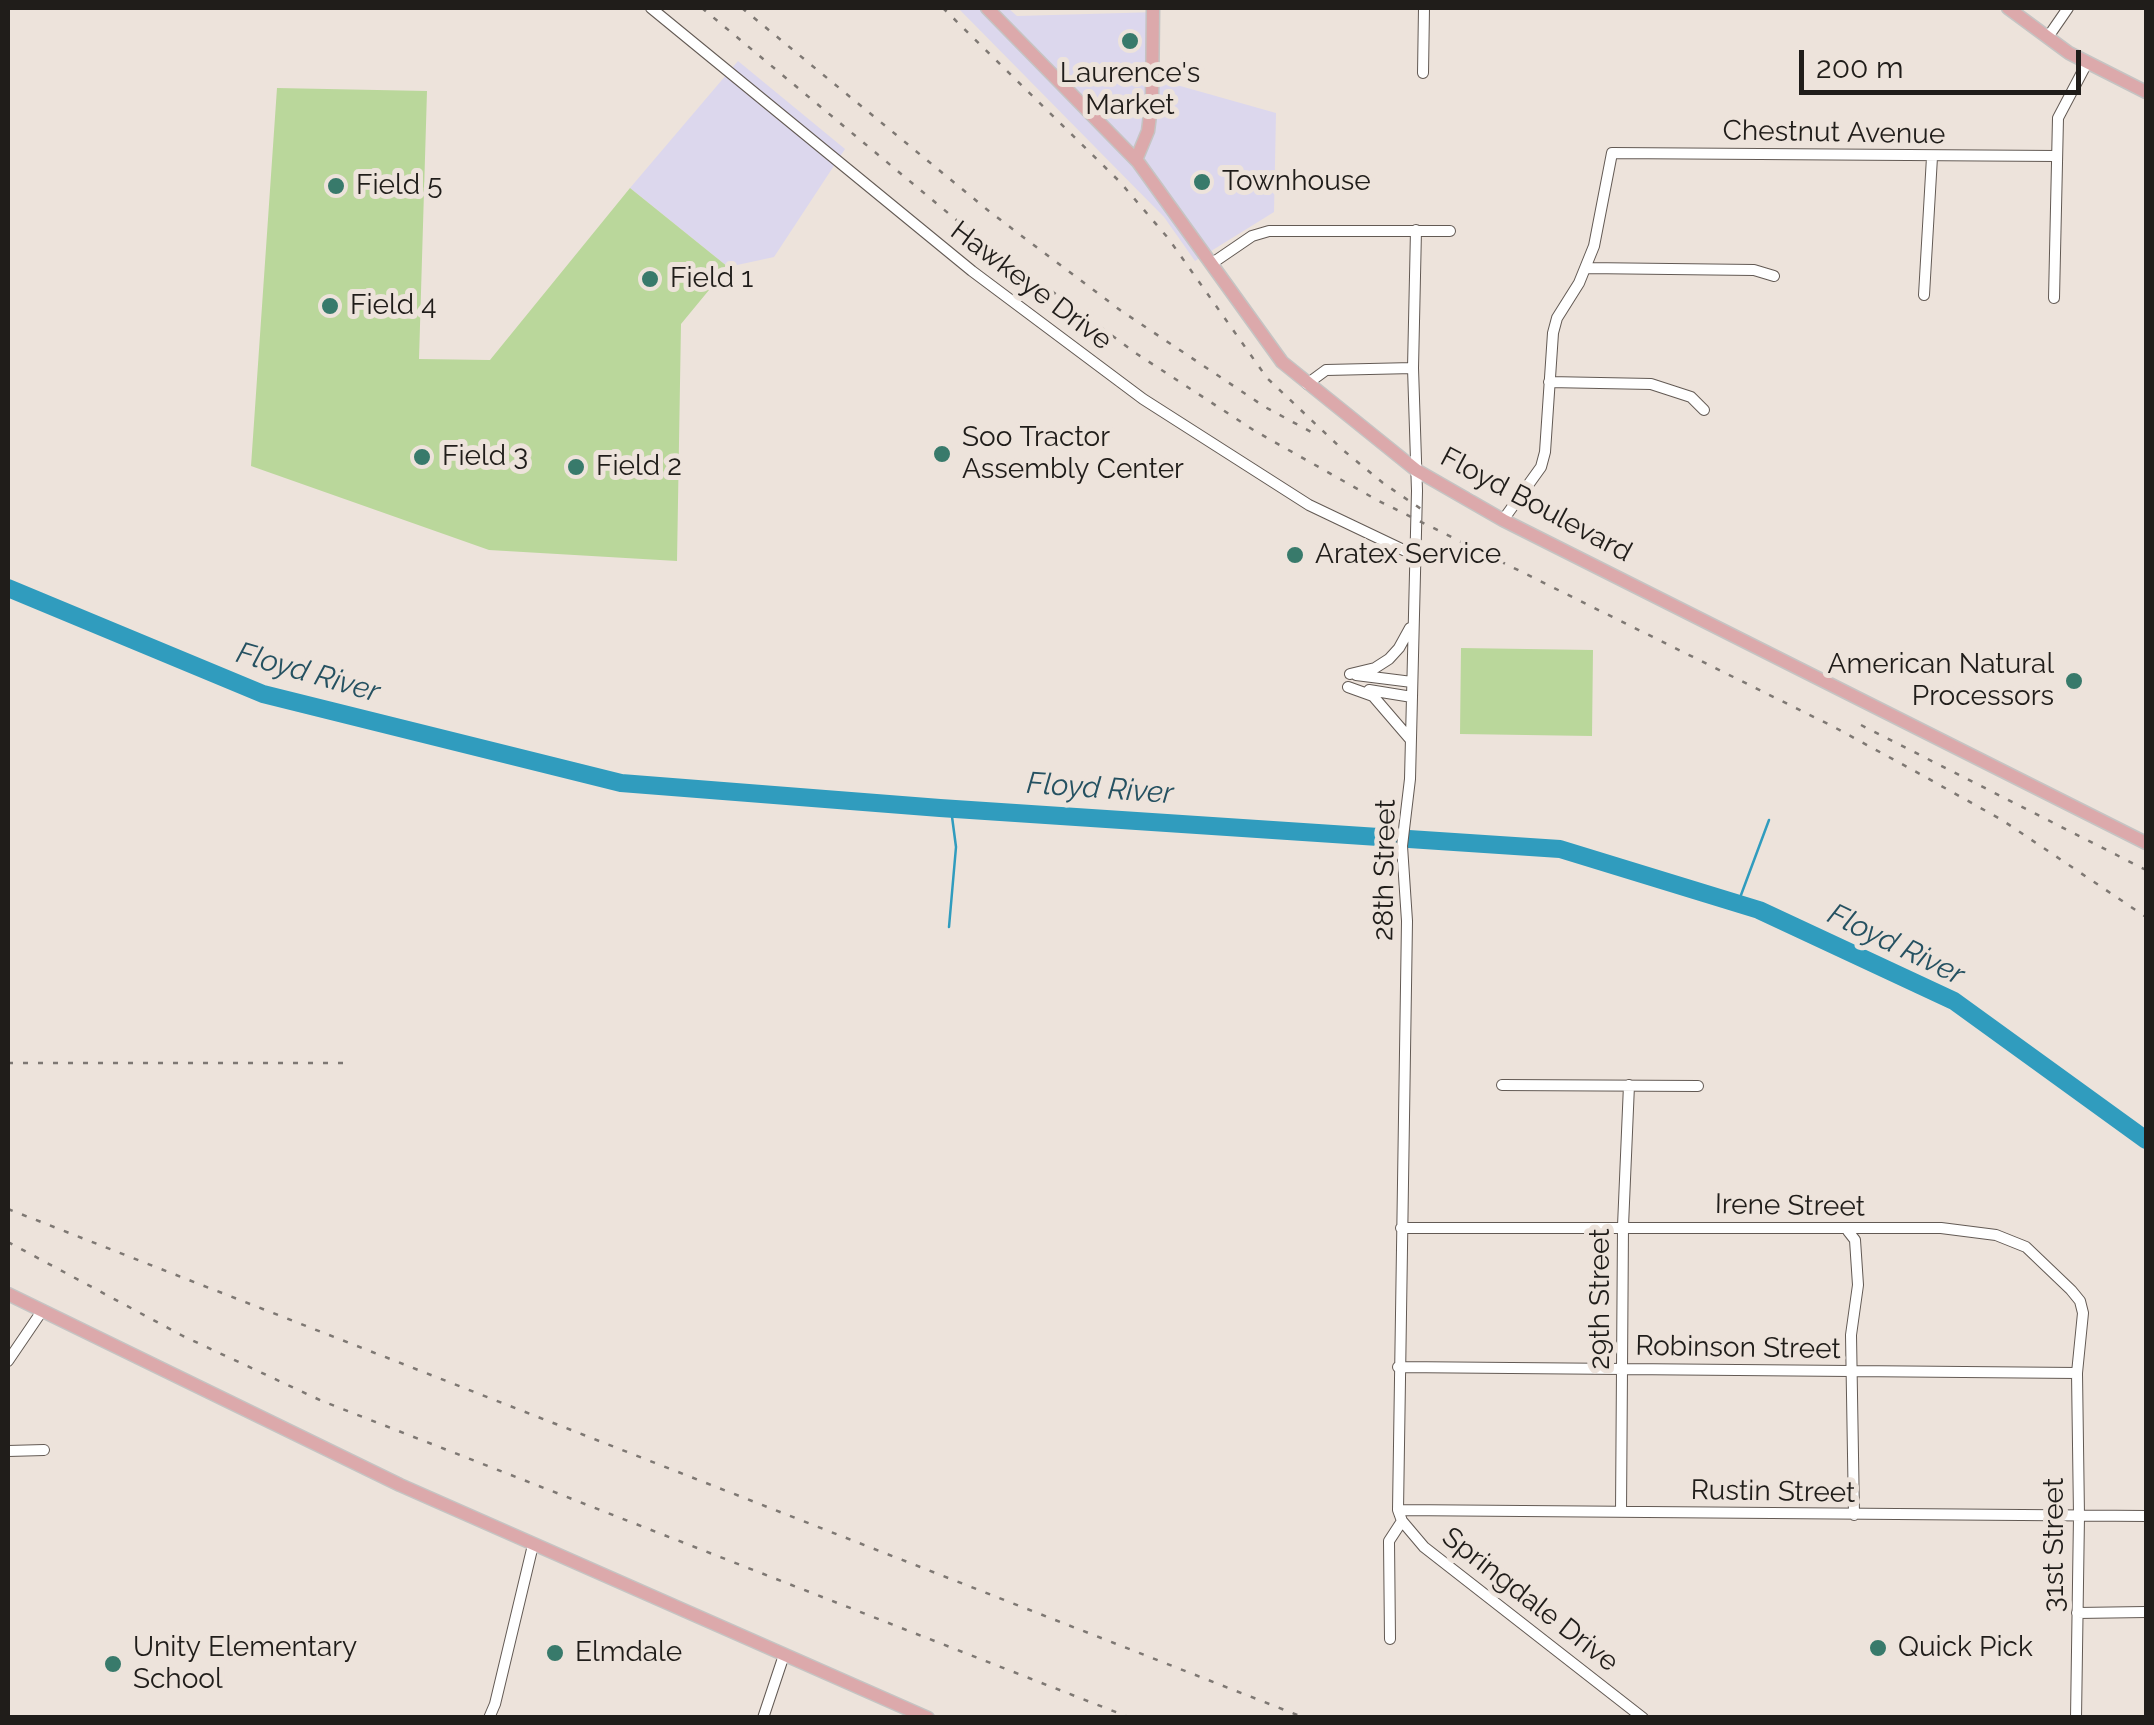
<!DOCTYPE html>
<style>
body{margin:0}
#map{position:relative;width:2154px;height:1725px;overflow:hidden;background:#ede3db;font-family:Raleway,sans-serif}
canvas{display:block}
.frame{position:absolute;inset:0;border:10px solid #201d1a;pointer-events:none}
.scale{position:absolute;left:1799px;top:50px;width:282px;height:45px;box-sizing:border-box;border:5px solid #201d1a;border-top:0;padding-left:12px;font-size:30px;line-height:35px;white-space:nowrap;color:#201d1a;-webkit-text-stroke:8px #ede3db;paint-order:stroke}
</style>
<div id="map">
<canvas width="2154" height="1725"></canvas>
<div class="frame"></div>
<div class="scale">200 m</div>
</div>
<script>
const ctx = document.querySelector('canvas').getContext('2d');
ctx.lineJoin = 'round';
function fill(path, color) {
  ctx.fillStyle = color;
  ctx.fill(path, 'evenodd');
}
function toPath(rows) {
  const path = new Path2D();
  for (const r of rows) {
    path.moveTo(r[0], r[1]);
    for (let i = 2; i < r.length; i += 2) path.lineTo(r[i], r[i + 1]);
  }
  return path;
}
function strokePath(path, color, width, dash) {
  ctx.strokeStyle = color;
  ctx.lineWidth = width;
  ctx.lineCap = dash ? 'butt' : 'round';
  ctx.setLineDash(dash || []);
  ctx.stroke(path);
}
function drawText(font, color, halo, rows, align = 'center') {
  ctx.font = font + ' Raleway,sans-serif';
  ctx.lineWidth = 10;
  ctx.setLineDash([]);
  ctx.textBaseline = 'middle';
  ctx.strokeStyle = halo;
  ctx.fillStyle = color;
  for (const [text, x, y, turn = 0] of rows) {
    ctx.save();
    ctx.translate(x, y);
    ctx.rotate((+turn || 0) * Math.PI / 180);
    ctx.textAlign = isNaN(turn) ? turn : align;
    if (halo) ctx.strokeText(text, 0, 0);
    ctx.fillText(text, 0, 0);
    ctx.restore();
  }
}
const commercial = toPath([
 [958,8,1008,8,1017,16,1158,12,1159,80,1276,113,1274,212,1195,261,1164,217],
 [738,61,845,149,774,257,728,267,630,188]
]);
const green = toPath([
 [277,88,427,91,419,359,490,360,630,188,728,267,681,324,677,561,489,550,251,466],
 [1461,648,1593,650,1592,736,1460,734]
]);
const stream = toPath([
 [1738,903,1769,820],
 [949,927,956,847,951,809]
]);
const river = toPath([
 [8,588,263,694,621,783,940,808,1560,849,1759,910,1954,1001,2146,1140]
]);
const minor = toPath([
 [651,8,972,271,1143,399,1309,505,1414,555],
 [2048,37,2068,8],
 [1423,73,1424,8],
 [1416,230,1413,368,1417,491,1412,697,1410,779,1402,846,1407,921,1398,1510,1402,1521,1424,1547,1643,1718],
 [1211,264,1252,236,1269,231,1450,231],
 [1586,268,1754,270,1774,276],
 [1924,295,1932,157],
 [2054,298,2058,118,2087,63],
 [1549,382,1651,384,1691,397,1704,410],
 [1307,384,1326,370,1413,368],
 [1503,520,1541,467,1545,452,1553,333,1557,318,1579,283,1594,246,1612,153,2056,156],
 [1350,674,1375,668,1389,659,1399,648,1410,628],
 [1356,675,1412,682],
 [1348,687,1373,696,1410,739],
 [1369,690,1412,697],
 [1502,1085,1698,1086],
 [1401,1228,1941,1228,1996,1235,2026,1247,2071,1290,2080,1301,2083,1313,2077,1373,2079,1516,2076,1718],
 [1848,1231,1855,1240,1858,1285,1851,1335,1854,1515],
 [8,1361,42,1311],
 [1398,1367,2077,1373],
 [8,1451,44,1450],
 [1398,1510,2146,1516],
 [1621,1512,1623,1226,1629,1085],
 [2077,1613,2146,1612],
 [1390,1639,1389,1541,1402,1521],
 [489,1718,495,1704,533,1545],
 [763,1718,784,1655]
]);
const major = toPath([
 [987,8,1138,162,1282,362,1416,470,1503,520,2146,843],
 [2008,8,2069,53,2146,92],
 [1136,160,1148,131,1152,99,1153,8],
 [8,1294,400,1485,928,1718]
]);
const rail = toPath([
 [702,8,966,228,1137,354,1255,431,1377,500,1834,727,1920,774,2002,820,2146,917],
 [742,8,990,212,1120,310,1265,407,1315,434],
 [943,8,1120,182,1168,238,1267,378,1343,450,1383,483,1424,511],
 [1861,725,2146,870],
 [8,1063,348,1063],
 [8,1209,1305,1718],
 [8,1242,183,1336,322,1401,1131,1718]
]);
const markers = [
 [1130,41,10,"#387a6b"],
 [1202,182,10,"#387a6b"],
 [336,186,10,"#387a6b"],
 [650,279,10,"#387a6b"],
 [330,306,10,"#387a6b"],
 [942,454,10,"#387a6b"],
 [422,457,10,"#387a6b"],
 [576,467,10,"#387a6b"],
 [1295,555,10,"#387a6b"],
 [2074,681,10,"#387a6b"],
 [1878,1648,10,"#387a6b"],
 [555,1653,10,"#387a6b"],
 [113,1664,10,"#387a6b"]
];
const poiNames = [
 ["Laurence's",1130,74,"center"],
 ["Market",1130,106,"center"],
 ["Townhouse",1222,182],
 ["Field 5",356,186],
 ["Field 1",670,279],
 ["Field 4",350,306],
 ["Soo Tractor",962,438],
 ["Assembly Center",962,470],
 ["Field 3",442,457],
 ["Field 2",596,467],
 ["Aratex Service",1315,555],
 ["American Natural",2054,665,"right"],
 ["Processors",2054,697,"right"],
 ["Unity Elementary",133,1648],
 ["School",133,1680],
 ["Quick Pick",1898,1648],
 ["Elmdale",575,1653]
];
const streetNames = [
 ["Chestnut Avenue",1834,133,1],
 ["Hawkeye Drive",1031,286,37],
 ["Floyd Boulevard",1536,505,28],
 ["28th Street",1385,870,-89],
 ["Irene Street",1790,1206,1],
 ["29th Street",1601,1299,-90],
 ["Robinson Street",1738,1348,1],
 ["Rustin Street",1773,1492,1],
 ["31st Street",2055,1545,-90],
 ["Springdale Drive",1530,1600,38]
];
const waterNames = [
 ["Floyd River",308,673,16],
 ["Floyd River",1100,789,4],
 ["Floyd River",1896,945,26]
];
fill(commercial, '#dcd7ed');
fill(green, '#bad79b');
strokePath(stream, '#309cbe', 2.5);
strokePath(river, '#309cbe', 18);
strokePath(minor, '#635a54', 12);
strokePath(major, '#c5c4c3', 15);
strokePath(minor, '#fff', 10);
strokePath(major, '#dca9ab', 12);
strokePath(rail, '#7e7873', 2.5, [5, 10]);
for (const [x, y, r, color] of markers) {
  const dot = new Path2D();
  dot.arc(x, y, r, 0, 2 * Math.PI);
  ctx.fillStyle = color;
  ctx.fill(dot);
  strokePath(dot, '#ede3db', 4);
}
drawText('28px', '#201d1a', '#ede3db', poiNames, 'left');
drawText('28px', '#201d1a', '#ede3db', streetNames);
drawText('italic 30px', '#255161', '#ede3db', waterNames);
</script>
